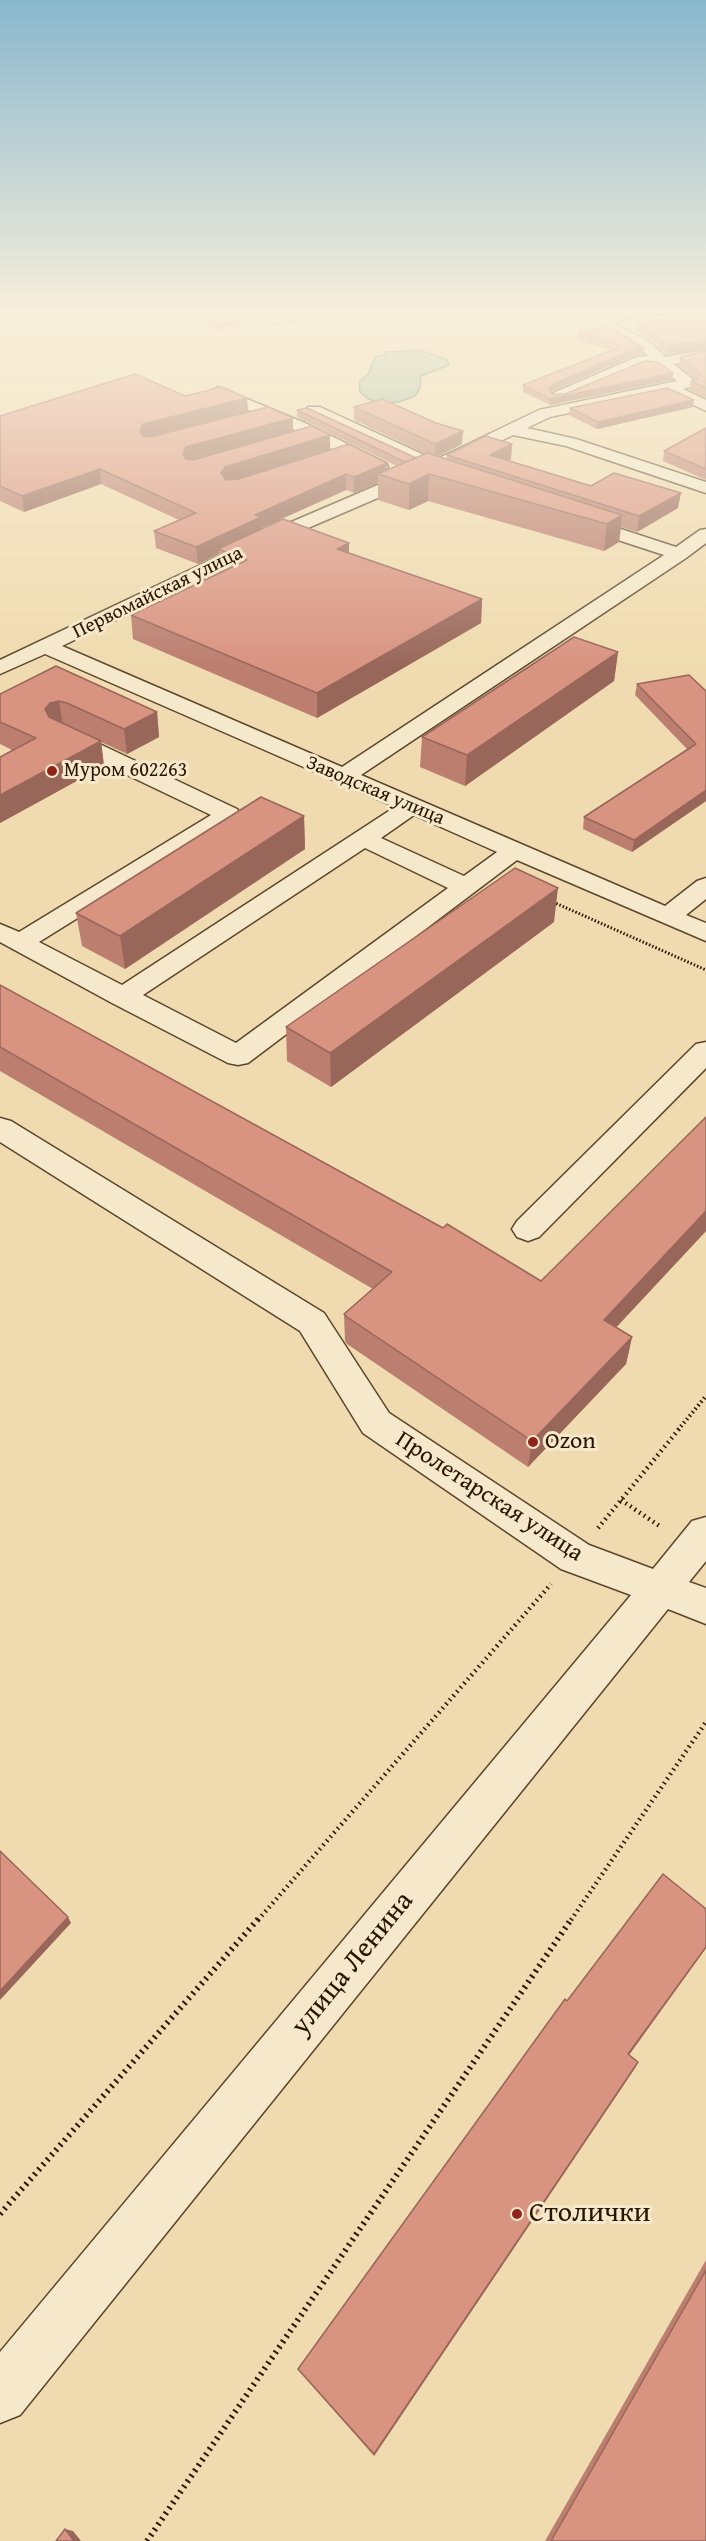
<!DOCTYPE html>
<meta charset="utf-8">
<style>
body{margin:0}
canvas{display:block;background:#efdbaf}
</style>
<canvas width="706" height="2541"></canvas>
<script>
const ctx = document.querySelector('canvas').getContext('2d');
ctx.lineJoin = 'round';
function fill(path, color) {
  ctx.fillStyle = color;
  ctx.fill(path, 'evenodd');
}
function toPath(rows) {
  const path = new Path2D();
  for (const r of rows) {
    path.moveTo(r[0], r[1]);
    for (let i = 2; i < r.length; i += 2) path.lineTo(r[i], r[i + 1]);
  }
  return path;
}
function strokePath(path, color, width, dash) {
  ctx.strokeStyle = color;
  ctx.lineWidth = width;
  ctx.lineCap = dash ? 'butt' : 'round';
  ctx.setLineDash(dash || []);
  ctx.stroke(path);
}
function drawText(font, color, halo, rows, align = 'center') {
  ctx.font = font + ' "Gentium Book Plus",serif';
  ctx.lineWidth = 6;
  ctx.setLineDash([]);
  ctx.textBaseline = 'middle';
  ctx.strokeStyle = halo;
  ctx.fillStyle = color;
  for (const [text, x, y, turn = 0] of rows) {
    ctx.save();
    ctx.translate(x, y);
    ctx.rotate((+turn || 0) * Math.PI / 180);
    ctx.textAlign = isNaN(turn) ? turn : align;
    if (halo) ctx.strokeText(text, 0, 0);
    ctx.fillText(text, 0, 0);
    ctx.restore();
  }
}
const water = toPath([
 [420,350,447,360,449,365,421,376,420,388,415,396,399,402,383,403,368,399,360,392,359,382,369,373,375,357,385,355,384,352,420,350]
]);
const pathFar3 = toPath([
 [553,902,706,970]
]);
const pathFar2 = toPath([
 [678,1430,706,1396]
]);
const pathFar1 = toPath([
 [621,1500,661,1527],
 [598,1528,680,1428],
 [258,1920,551,1584],
 [571,1920,706,1722]
]);
const path = toPath([
 [0,2214,259,1918],
 [147,2541,572,1918]
]);
const minor = toPath([
 [291,313,318,313,316,316,269,325,262,321,264,318,291,313],
 [577,313,594,313,650,342,665,357,706,350,706,358,674,364,697,383,694,386,683,389,706,400,706,411,666,392,550,417,527,428,576,439,706,482,706,493,566,446,513,435,431,475,301,531,62,646,342,767,664,555,572,525,569,521,572,517,584,517,676,547,700,530,706,529,706,543,686,558,361,775,665,906,697,881,706,878,706,899,686,915,706,923,706,941,517,860,248,1063,238,1065,228,1063,112,1003,0,942,0,924,19,932,211,815,54,740,51,735,54,730,62,728,70,730,237,809,241,814,237,819,39,942,122,985,395,807,45,654,0,674,0,660,289,523,422,466,308,413,306,410,308,407,320,407,435,460,539,410,677,381,658,366,644,365,563,399,553,399,550,396,553,393,637,357,648,356,640,348,577,313],
 [414,815,497,852,464,876,381,838,414,815],
 [365,848,448,888,236,1043,143,995,365,848],
 [218,387,305,423,386,463,388,467,386,471,374,471,293,429,213,395,210,392,218,387],
 [706,1042,706,1068,539,1237,528,1241,517,1237,512,1229,517,1221,696,1044,706,1042],
 [0,1118,11,1121,324,1313,389,1413,589,1545,653,1569,692,1521,706,1517,706,1561,689,1582,706,1588,706,1624,668,1609,20,2415,0,2423,0,2352,631,1595,561,1569,363,1433,300,1331,0,1142,0,1118]
]);
const wall = toPath([
 [188,313,291,313,264,316,260,320,216,329],
 [598,313,672,313,618,323],
 [706,314,706,349,666,355,652,340,637,332,638,323],
 [578,333,644,348,643,354,636,355,552,391,551,392,552,394,565,394,672,380,550,405,523,392,523,385,613,350,577,340],
 [706,351,706,398,689,390,691,381,695,379,679,365,680,357],
 [185,396,247,398,248,412,293,418,293,432,330,435,330,450,387,463,387,470,397,466,297,417,297,410,416,458,426,454,354,420,354,407,462,444,437,457,446,460,447,455,512,444,511,459,508,461,591,486,678,508,637,532,621,527,619,542,604,551,428,501,409,510,378,500,378,483,354,493,346,490,261,528,261,529,349,553,482,599,481,623,317,718,133,639,131,615,221,573,219,554,198,564,156,548,154,531,179,520,101,484,24,512,0,501,0,416],
 [294,462,239,479,237,479],
 [693,407,597,429,569,415,570,408],
 [706,428,706,480,663,461,664,451],
 [618,652,614,681,465,786,420,767,422,737],
 [689,675,706,801,632,852,583,829,584,817,687,749,635,695,637,684],
 [0,694,157,712,159,737,127,754,101,742,104,766,0,823,0,757,12,750,0,744],
 [304,816,305,849,125,969,82,946,76,913],
 [554,922,331,1087,287,1061,286,1027],
 [0,985,541,1281,706,1117,706,1231,616,1327,632,1337,626,1364,528,1467,347,1344,345,1341,344,1314,373,1289,0,1071],
 [706,1909,706,1948,629,2055,638,2062,635,2068,374,2456,299,2371,298,2369,567,2001],
 [706,2260,706,2541,545,2541]
]);
const shadedWall = toPath([
 [260,313,291,313,264,316,260,320,216,329,216,322],
 [635,313,672,313,618,323,619,315],
 [706,340,706,349,666,355,667,346],
 [637,348,644,348,643,354,636,355,552,391,548,396,548,389,553,384],
 [673,373,672,380,550,405,550,399],
 [247,398,248,412,144,439,140,431,143,424],
 [694,400,693,407,597,429,598,422],
 [293,418,293,432,187,462,183,454,186,447],
 [463,431,462,444,435,458,435,444],
 [330,435,330,450,226,483,221,473,225,467],
 [512,444,511,459,491,469,490,455],
 [387,463,387,477,378,474,378,483,354,493,354,477],
 [100,469,101,484,24,512,22,496],
 [346,474,346,490,261,528,262,534,218,549,219,554,198,564,196,547,255,515],
 [429,474,428,501,409,510,409,484],
 [681,493,678,508,637,532,639,516],
 [622,515,619,542,604,551,607,524],
 [349,543,349,566,337,549],
 [482,599,481,623,317,718,317,693],
 [618,652,614,681,465,786,467,755],
 [59,701,63,726,53,728,45,709,50,703],
 [157,712,159,737,127,754,124,729],
 [101,741,104,766,0,823,0,795],
 [706,790,706,801,632,852,634,840],
 [304,816,305,849,125,969,120,936],
 [558,888,554,922,331,1087,330,1053],
 [706,1211,706,1231,598,1347,604,1320],
 [632,1337,626,1364,528,1467,532,1441],
 [68,1917,71,1923,0,2000,0,1991],
 [706,1947,706,1948,626,2059,628,2054],
 [638,2062,635,2068,374,2456,374,2454],
 [65,2529,73,2531,81,2541,74,2541]
]);
const building = toPath([
 [200,313,260,313,216,322,200,313],
 [613,313,635,313,619,315,613,313],
 [691,313,703,313,706,314,706,340,667,346,653,332,638,323,691,313],
 [611,327,644,348,637,348,553,384,548,389,552,394,565,394,645,361,658,362,673,373,550,399,523,385,623,346,578,333,611,327],
 [706,351,706,388,691,381,697,379,701,374,680,357,706,351],
 [135,374,185,396,222,387,247,398,143,424,140,431,143,436,150,437,268,407,293,418,186,447,183,454,186,459,193,460,312,426,330,435,225,467,221,473,226,480,239,479,349,444,387,463,354,477,346,474,255,515,261,517,196,547,154,531,196,513,100,469,22,496,0,486,0,416,135,374],
 [667,388,694,400,598,422,570,408,667,388],
 [382,399,436,423,463,431,435,444,354,407,382,399],
 [307,408,416,458,405,462,297,410,307,408],
 [706,428,706,469,664,451,706,428],
 [486,436,512,444,490,455,591,486,614,473,681,493,639,516,447,455,486,436],
 [427,453,622,515,607,524,429,474,409,484,378,474,427,453],
 [283,519,349,543,337,549,482,599,317,693,131,615,247,560,218,549,283,519],
 [574,637,618,652,467,755,422,737,574,637],
 [56,666,157,712,124,729,67,703,59,701,50,703,45,709,49,717,101,741,0,795,0,757,36,738,0,722,0,694,56,666],
 [689,675,706,691,706,790,634,840,584,817,696,744,637,684,689,675],
 [261,797,304,816,120,936,76,913,261,797],
 [515,868,558,888,330,1053,286,1027,515,868],
 [0,985,443,1228,447,1224,541,1281,706,1117,706,1211,604,1320,632,1337,532,1441,347,1317,344,1314,392,1272,0,1047,0,985],
 [0,1851,68,1917,0,1991,0,1851],
 [663,1874,706,1909,706,1947,628,2054,638,2062,374,2454,298,2369,565,1999,567,2001,663,1874],
 [706,2270,706,2541,551,2541,706,2270],
 [65,2529,74,2541,56,2541,65,2529]
]);
const markers = [
 [52,771,6,"#8f2418"],
 [533,1442,6,"#8f2418"],
 [517,2214,6,"#8f2418"]
];
const farStreetnames = [
 ["Первомайская улица",158,593,-26],
 ["Заводская улица",375,791,23]
];
const farPoinames = [
 ["Муром 602263",64,771]
];
const poiNames = [
 ["Ozon",545,1442]
];
const streetNames = [
 ["Пролетарская улица",489,1497,33]
];
const nearStreetnames = [
 ["улица Ленина",353,1964,-51]
];
const nearPoinames = [
 ["Столички",529,2214]
];
fill(water, '#9bbca5');
strokePath(water, '#6e7963', 1.5);
strokePath(minor, '#5b462c', 3);
strokePath(pathFar3, '#2a1501', 3, [1.5, 2]);
strokePath(pathFar2, '#2a1501', 4, [1.5, 3]);
strokePath(pathFar1, '#2a1501', 4.5, [1.5, 4]);
strokePath(path, '#2a1501', 6, [2, 4.5]);
fill(minor, '#f5e8cb');
fill(wall, '#bb7e6f');
fill(shadedWall, '#98675a');
fill(building, '#d99381');
strokePath(building, '#98675a', 1.5);
const sky = ctx.createLinearGradient(0, 0, 0, 668);
sky.addColorStop(0, '#89b7cd');
sky.addColorStop(0.47, '#f8efdb');
sky.addColorStop(1, '#f8efdb00');
ctx.fillStyle = sky;
ctx.fillRect(0, 0, 706, 668);
for (const [x, y, r, color] of markers) {
  const dot = new Path2D();
  dot.arc(x, y, r, 0, 2 * Math.PI);
  ctx.fillStyle = color;
  ctx.fill(dot);
  strokePath(dot, '#f5e8cb', 2);
}
drawText('20px', '#2a1501', '#f5e8cb', farStreetnames);
drawText('20px', '#2a1501', '#f5e8cb', farPoinames, 'left');
drawText('24px', '#2a1501', '#f5e8cb', poiNames, 'left');
drawText('24px', '#2a1501', '#f5e8cb', streetNames);
drawText('28px', '#2a1501', '#f5e8cb', nearStreetnames);
drawText('28px', '#2a1501', '#f5e8cb', nearPoinames, 'left');
</script>
